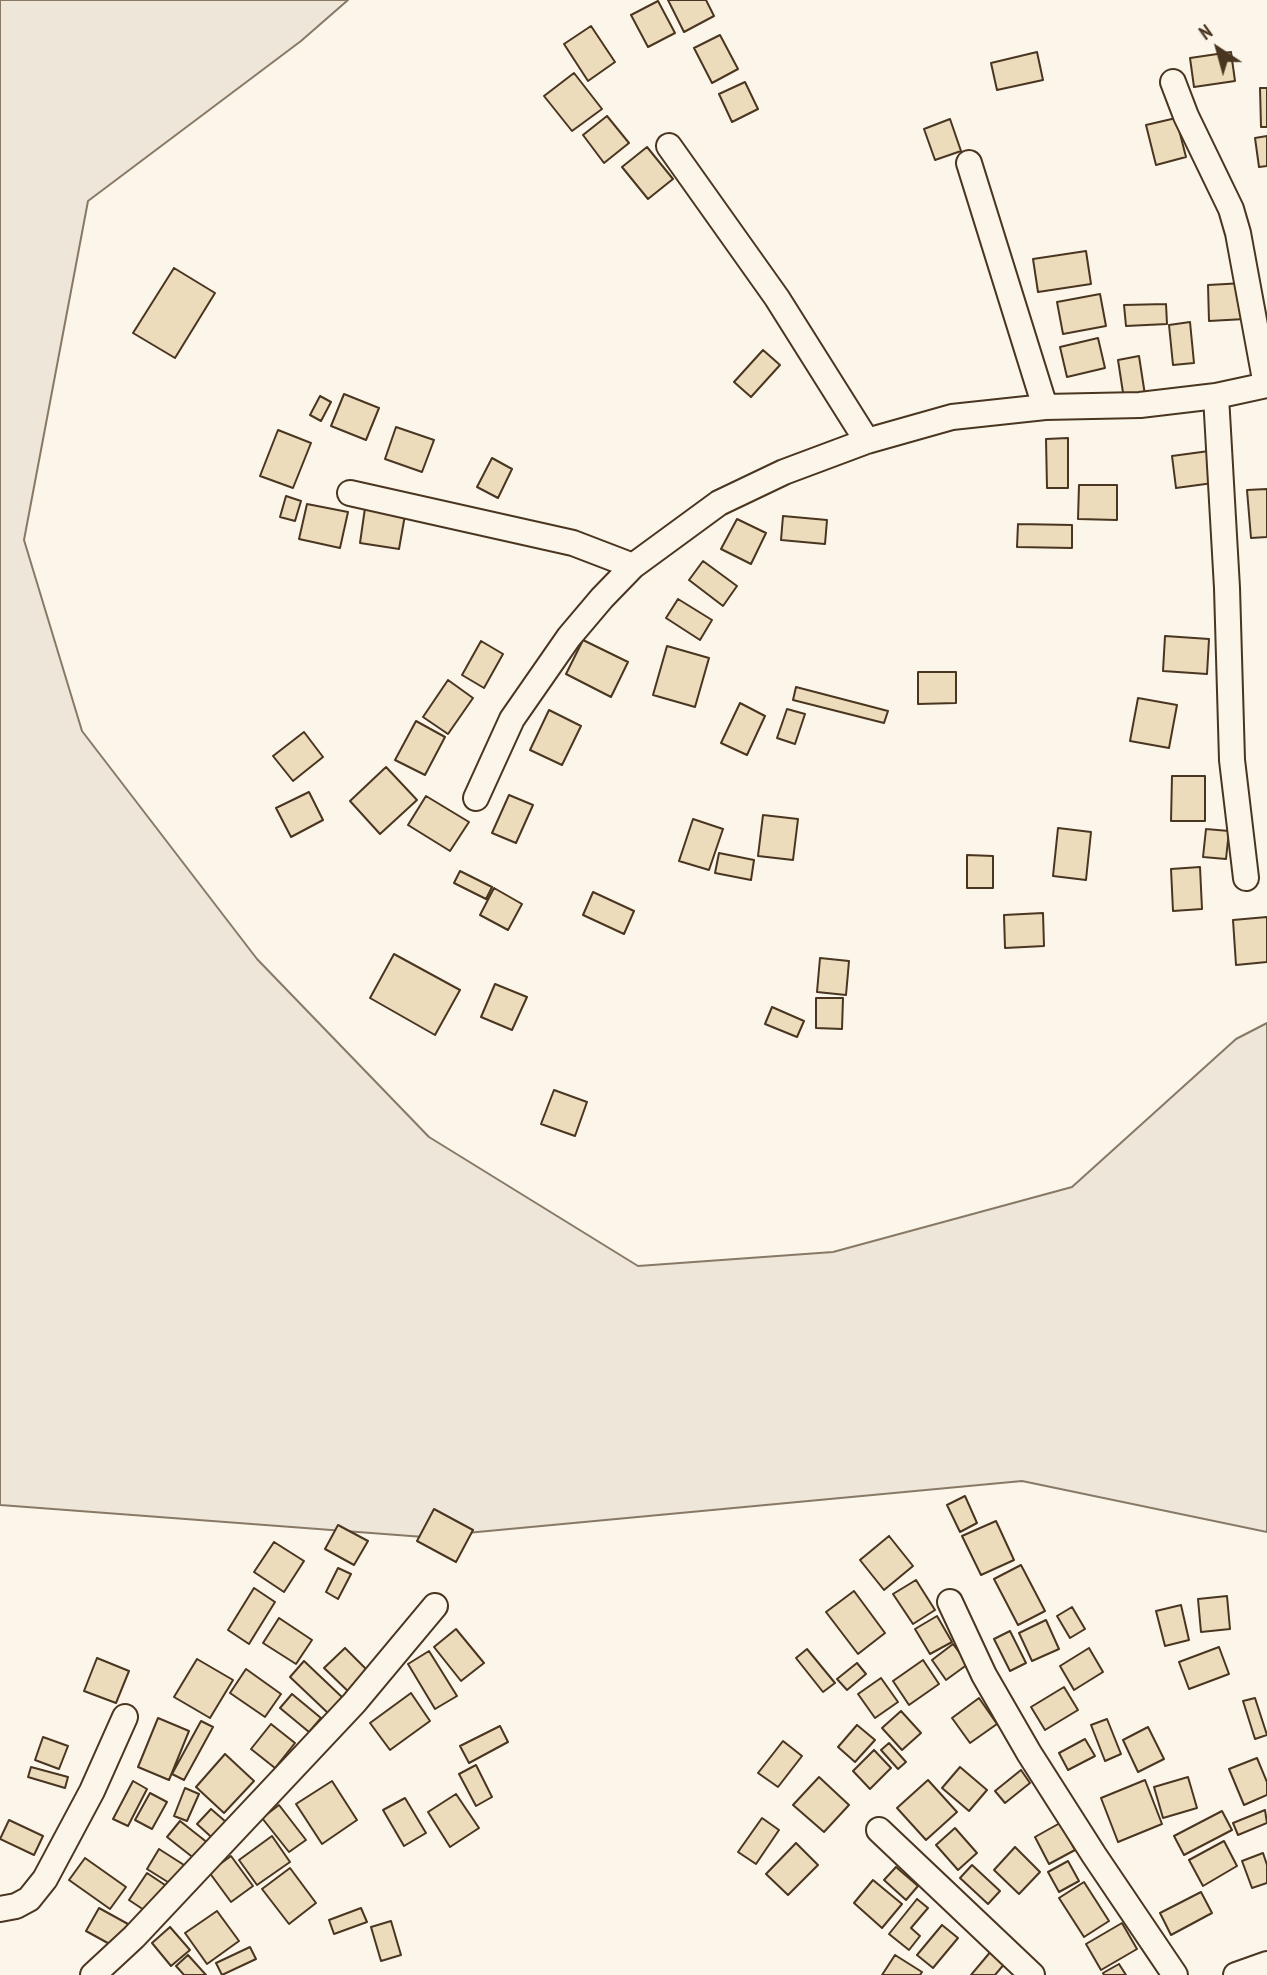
<!DOCTYPE html>
<style>
body{margin:0}
#map{position:relative;width:1267px;height:1975px;overflow:hidden;background:#fbf6e9;font-family:"PT Sans Narrow",sans-serif}
canvas{display:block}
.north{position:absolute;left:1183px;top:14px;width:70px;height:70px;-webkit-text-stroke:5px #fbf6e9;paint-order:stroke;rotate:324deg;font-size:19px;font-weight:700;line-height:28px;text-align:center;color:#4a3520}
.north::after{content:'';display:block;margin:auto;width:24px;height:32px;background:#4a3520;clip-path:polygon(50% 0,100% 100%,50% 72%,0 100%)}
</style>
<div id="map">
<canvas width="1267" height="1975"></canvas>
<div class="north">N</div>
</div>
<script>
const ctx = document.querySelector('canvas').getContext('2d');
ctx.lineJoin = 'round';
function fill(path, color) {
  ctx.fillStyle = color;
  ctx.fill(path, 'evenodd');
}
function toPath(rows) {
  const path = new Path2D();
  for (const r of rows) {
    path.moveTo(r[0], r[1]);
    for (let i = 2; i < r.length; i += 2) path.lineTo(r[i], r[i + 1]);
  }
  return path;
}
function strokePath(path, color, width, dash) {
  ctx.strokeStyle = color;
  ctx.lineWidth = width;
  ctx.lineCap = dash ? 'butt' : 'round';
  ctx.setLineDash(dash || []);
  ctx.stroke(path);
}
const green = toPath([
 [0,0,348,0,301,41,88,201,24,540,82,731,257,959,429,1137,638,1266,833,1252,1072,1187,1236,1039,1267,1023,1267,1532,1022,1481,424,1537,0,1505,0,0]
]);
const building = toPath([
 [668,0,706,0,714,16,684,32,668,0],
 [658,1,675,33,648,47,631,15,658,1],
 [591,26,615,62,588,81,564,44,591,26],
 [720,35,738,69,712,83,694,48,720,35],
 [1037,52,1043,80,997,90,991,63,1037,52],
 [1231,52,1235,81,1194,87,1190,58,1231,52],
 [574,73,602,109,572,131,544,96,574,73],
 [745,82,758,109,732,122,719,94,745,82],
 [1260,88,1267,88,1267,127,1261,127,1260,88],
 [607,116,629,143,604,163,583,135,607,116],
 [1176,118,1186,157,1156,165,1146,125,1176,118],
 [950,119,961,151,935,160,924,129,950,119],
 [1267,136,1267,166,1259,167,1255,138,1267,136],
 [647,147,673,179,648,199,622,167,647,147],
 [1086,251,1091,284,1038,292,1033,259,1086,251],
 [174,268,215,293,175,358,133,333,174,268],
 [1244,283,1245,319,1209,321,1208,285,1244,283],
 [1100,294,1106,326,1063,334,1057,302,1100,294],
 [1166,304,1167,324,1126,326,1124,305,1166,304],
 [1190,322,1194,363,1173,365,1169,325,1190,322],
 [1098,338,1105,368,1067,377,1060,347,1098,338],
 [763,350,780,365,751,397,734,382,763,350],
 [1139,356,1145,395,1124,399,1118,360,1139,356],
 [344,394,379,408,366,440,331,426,344,394],
 [320,396,331,402,321,421,310,415,320,396],
 [396,427,434,440,422,472,385,459,396,427],
 [278,430,311,443,293,488,260,476,278,430],
 [1068,438,1068,488,1047,488,1046,439,1068,438],
 [1209,451,1213,483,1176,488,1172,456,1209,451],
 [492,458,512,469,498,498,477,487,492,458],
 [1079,485,1117,485,1117,520,1078,519,1079,485],
 [1267,489,1267,537,1251,538,1247,490,1267,489],
 [286,496,301,501,295,521,280,517,286,496],
 [307,504,348,512,340,548,299,539,307,504],
 [365,508,405,515,399,549,360,543,365,508],
 [783,516,827,520,825,544,781,540,783,516],
 [737,519,766,533,751,564,721,549,737,519],
 [1018,524,1072,525,1072,548,1017,547,1018,524],
 [703,561,737,586,723,606,689,580,703,561],
 [678,599,712,620,700,640,666,618,678,599],
 [1165,636,1209,639,1207,674,1163,671,1165,636],
 [583,640,628,662,611,697,566,674,583,640],
 [481,641,503,654,484,688,462,675,481,641],
 [667,646,709,658,695,707,653,695,667,646],
 [918,672,956,672,956,703,918,704,918,672],
 [448,680,473,698,448,734,423,717,448,680],
 [796,687,888,711,884,723,793,700,796,687],
 [1138,698,1177,705,1169,748,1130,741,1138,698],
 [740,703,765,716,747,755,721,743,740,703],
 [787,709,805,714,795,744,777,738,787,709],
 [549,710,581,726,562,765,530,750,549,710],
 [416,721,445,737,425,775,395,760,416,721],
 [304,732,323,757,293,781,273,756,304,732],
 [386,767,417,800,380,834,350,801,386,767],
 [1172,776,1205,776,1205,821,1171,821,1172,776],
 [309,792,323,820,291,837,276,808,309,792],
 [509,795,533,805,516,843,492,833,509,795],
 [426,796,469,822,450,851,408,825,426,796],
 [763,815,798,819,793,860,758,856,763,815],
 [693,819,723,829,709,870,679,861,693,819],
 [1058,828,1091,832,1086,880,1053,876,1058,828],
 [1206,829,1229,831,1226,859,1203,857,1206,829],
 [719,853,754,860,751,880,715,873,719,853],
 [967,855,993,856,993,888,967,888,967,855],
 [1200,867,1202,909,1173,911,1171,869,1200,867],
 [460,871,492,887,486,899,454,883,460,871],
 [494,888,522,904,508,930,480,915,494,888],
 [593,892,634,911,624,934,583,915,593,892],
 [1043,913,1044,946,1005,948,1004,915,1043,913],
 [1267,917,1267,962,1236,965,1233,920,1267,917],
 [394,954,460,990,435,1035,370,998,394,954],
 [820,958,849,961,846,995,817,992,820,958],
 [495,984,527,997,512,1030,481,1017,495,984],
 [816,998,843,998,842,1029,816,1028,816,998],
 [772,1007,804,1021,797,1037,765,1024,772,1007],
 [554,1090,587,1102,575,1136,541,1124,554,1090],
 [965,1496,977,1523,960,1532,947,1505,965,1496],
 [434,1509,473,1530,456,1562,417,1541,434,1509],
 [996,1521,1014,1560,981,1575,962,1536,996,1521],
 [338,1525,368,1541,354,1565,325,1549,338,1525],
 [889,1536,913,1566,884,1590,860,1560,889,1536],
 [274,1542,304,1561,284,1592,254,1572,274,1542],
 [1021,1565,1045,1611,1018,1625,994,1579,1021,1565],
 [338,1568,351,1574,338,1599,326,1592,338,1568],
 [916,1580,935,1610,913,1624,893,1594,916,1580],
 [254,1588,275,1602,249,1644,228,1630,254,1588],
 [854,1591,885,1633,858,1654,826,1612,854,1591],
 [1227,1596,1230,1629,1201,1632,1198,1599,1227,1596],
 [1181,1605,1189,1640,1165,1646,1156,1611,1181,1605],
 [1072,1607,1085,1629,1070,1638,1057,1616,1072,1607],
 [937,1616,952,1642,930,1654,915,1629,937,1616],
 [279,1618,312,1640,296,1664,263,1643,279,1618],
 [1046,1620,1059,1649,1032,1661,1019,1633,1046,1620],
 [456,1629,484,1663,461,1681,434,1647,456,1629],
 [1010,1631,1026,1663,1010,1671,994,1639,1010,1631],
 [953,1644,968,1664,946,1680,932,1660,953,1644],
 [1219,1647,1229,1674,1189,1689,1179,1662,1219,1647],
 [345,1648,373,1676,353,1696,324,1668,345,1648],
 [1089,1648,1103,1672,1074,1690,1060,1666,1089,1648],
 [807,1649,835,1683,823,1692,796,1658,807,1649],
 [429,1651,457,1696,435,1709,408,1664,429,1651],
 [97,1658,129,1671,116,1703,84,1691,97,1658],
 [197,1659,233,1680,210,1718,174,1697,197,1659],
 [923,1660,939,1684,909,1705,893,1681,923,1660],
 [304,1661,344,1699,329,1714,290,1677,304,1661],
 [857,1663,866,1674,847,1690,837,1679,857,1663],
 [246,1669,281,1694,265,1717,230,1693,246,1669],
 [881,1678,898,1702,875,1718,858,1694,881,1678],
 [1064,1687,1078,1710,1045,1730,1031,1707,1064,1687],
 [411,1693,430,1721,390,1750,370,1723,411,1693],
 [292,1694,321,1718,309,1732,280,1708,292,1694],
 [979,1698,997,1724,970,1743,952,1718,979,1698],
 [1255,1698,1267,1735,1255,1739,1243,1701,1255,1698],
 [901,1711,921,1733,902,1750,882,1728,901,1711],
 [158,1718,189,1731,169,1780,138,1767,158,1718],
 [1107,1719,1121,1754,1105,1761,1091,1725,1107,1719],
 [201,1721,213,1727,184,1780,172,1774,201,1721],
 [271,1724,295,1743,275,1768,251,1749,271,1724],
 [857,1725,875,1740,855,1762,838,1747,857,1725],
 [500,1726,508,1742,469,1763,460,1746,500,1726],
 [1148,1727,1164,1759,1138,1772,1123,1740,1148,1727],
 [43,1737,68,1746,59,1769,35,1760,43,1737],
 [1085,1739,1095,1756,1068,1770,1059,1753,1085,1739],
 [783,1741,802,1756,778,1787,758,1773,783,1741],
 [889,1743,906,1762,898,1769,881,1750,889,1743],
 [874,1750,891,1768,870,1789,853,1771,874,1750],
 [225,1754,254,1781,224,1813,196,1787,225,1754],
 [1257,1758,1267,1782,1267,1795,1244,1805,1229,1769,1257,1758],
 [476,1765,492,1797,476,1806,459,1774,476,1765],
 [31,1767,68,1777,65,1788,28,1777,31,1767],
 [960,1767,987,1790,969,1811,942,1788,960,1767],
 [1021,1770,1030,1783,1005,1803,995,1791,1021,1770],
 [819,1777,849,1805,824,1832,793,1805,819,1777],
 [1188,1777,1197,1808,1163,1818,1154,1787,1188,1777],
 [928,1780,957,1812,926,1840,897,1808,928,1780],
 [1145,1780,1162,1824,1118,1842,1101,1798,1145,1780],
 [133,1781,147,1789,128,1826,113,1819,133,1781],
 [332,1781,357,1820,322,1844,296,1804,332,1781],
 [185,1788,199,1794,187,1821,174,1816,185,1788],
 [150,1793,167,1802,152,1829,135,1820,150,1793],
 [456,1794,479,1828,450,1847,428,1812,456,1794],
 [405,1798,426,1833,404,1846,383,1810,405,1798],
 [279,1805,306,1840,289,1852,262,1818,279,1805],
 [211,1809,233,1828,219,1844,197,1824,211,1809],
 [1265,1810,1267,1823,1238,1835,1233,1823,1265,1810],
 [1222,1811,1232,1830,1184,1855,1174,1836,1222,1811],
 [762,1818,779,1830,756,1864,738,1852,762,1818],
 [9,1820,43,1836,34,1855,0,1839,9,1820],
 [180,1821,213,1847,200,1863,167,1837,180,1821],
 [1060,1823,1075,1850,1049,1864,1035,1837,1060,1823],
 [955,1828,977,1853,958,1870,936,1845,955,1828],
 [272,1836,290,1862,257,1885,239,1860,272,1836],
 [1224,1841,1237,1866,1203,1886,1189,1860,1224,1841],
 [796,1843,818,1865,788,1895,766,1874,796,1843],
 [1015,1847,1040,1872,1019,1894,994,1870,1015,1847],
 [159,1849,184,1865,171,1884,147,1869,159,1849],
 [1263,1853,1267,1865,1267,1883,1252,1888,1242,1861,1263,1853],
 [231,1856,253,1886,231,1902,209,1872,231,1856],
 [85,1858,126,1887,110,1909,69,1880,85,1858],
 [1068,1861,1079,1881,1059,1892,1048,1872,1068,1861],
 [972,1865,1000,1891,988,1904,960,1878,972,1865],
 [896,1867,918,1886,906,1900,884,1880,896,1867],
 [290,1868,316,1903,289,1924,262,1889,290,1868],
 [147,1873,168,1887,150,1914,129,1900,147,1873],
 [873,1880,902,1904,882,1928,854,1903,873,1880],
 [1084,1882,1109,1921,1084,1937,1059,1898,1084,1882],
 [1201,1892,1212,1913,1171,1935,1160,1913,1201,1892],
 [917,1899,928,1908,911,1928,920,1936,909,1950,889,1934,917,1899],
 [99,1908,128,1924,115,1947,86,1931,99,1908],
 [361,1908,367,1922,334,1934,329,1920,361,1908],
 [217,1911,239,1941,207,1964,185,1933,217,1911],
 [391,1921,401,1955,381,1961,371,1927,391,1921],
 [1122,1923,1137,1949,1101,1970,1086,1944,1122,1923],
 [942,1925,958,1938,933,1968,917,1955,942,1925],
 [170,1927,190,1950,171,1966,152,1943,170,1927],
 [250,1947,256,1959,222,1975,216,1963,250,1947],
 [992,1950,1006,1962,995,1975,971,1975,992,1950],
 [188,1955,206,1975,184,1975,176,1966,188,1955],
 [895,1955,922,1972,920,1975,882,1975,895,1955],
 [1119,1964,1126,1975,1104,1975,1103,1973,1119,1964]
]);
const minor = toPath([
 [1173,82,1186,116,1231,209,1238,233,1266,385],
 [669,146,777,298,867,441],
 [969,163,1045,407],
 [1216,396,1227,588,1232,760,1246,878],
 [350,493,573,543,633,566],
 [476,798,512,719,569,637,602,598,633,566,719,503,784,472,867,441,952,417,1045,407,1140,405,1216,396,1267,385],
 [950,1602,984,1675,1029,1753,1094,1855,1175,1975],
 [879,1830,1032,1975],
 [0,1909,16,1906,29,1899,45,1879,92,1791,125,1717],
 [93,1975,134,1937,354,1703,435,1606],
 [1236,1975,1267,1964]
]);
fill(green, '#ede6d9');
strokePath(green, '#887966', 2);
fill(building, '#ecdcbc');
strokePath(building, '#4a3520', 2);
strokePath(minor, '#4a3520', 28);
strokePath(minor, '#fbf6e9', 24);
</script>
